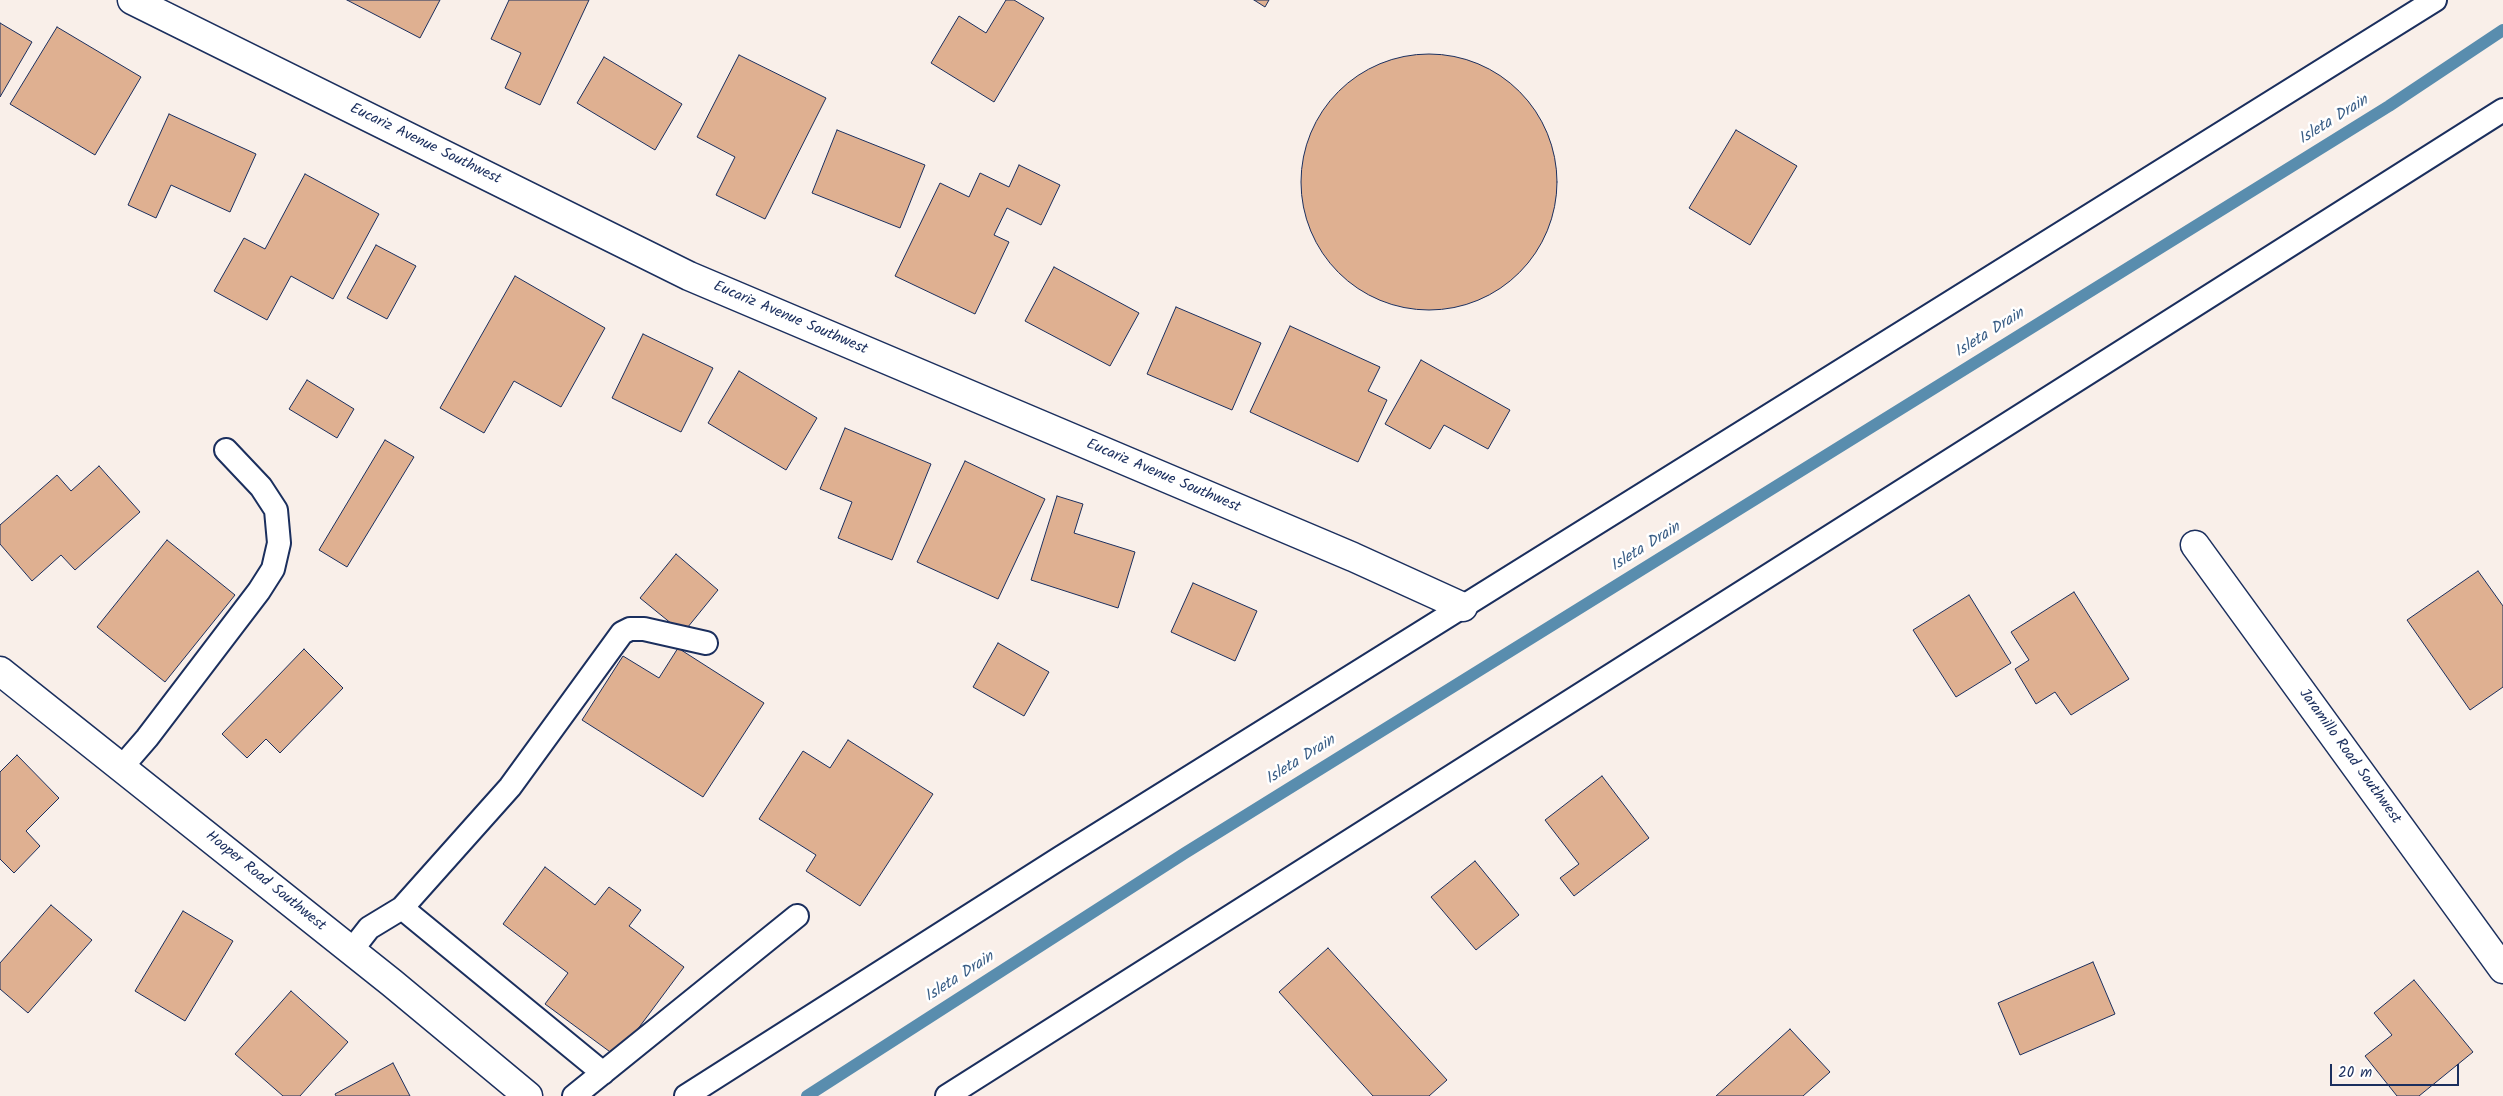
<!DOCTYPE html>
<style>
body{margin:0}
#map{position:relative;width:2503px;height:1096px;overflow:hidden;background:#f9efe9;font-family:Kalam,sans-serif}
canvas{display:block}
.scale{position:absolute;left:2330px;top:1064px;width:129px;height:22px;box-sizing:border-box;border:2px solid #1b2f5e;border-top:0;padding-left:6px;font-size:15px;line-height:18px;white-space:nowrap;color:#1b2f5e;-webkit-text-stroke:4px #fff;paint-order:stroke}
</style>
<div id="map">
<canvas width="2503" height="1096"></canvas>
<div class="scale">20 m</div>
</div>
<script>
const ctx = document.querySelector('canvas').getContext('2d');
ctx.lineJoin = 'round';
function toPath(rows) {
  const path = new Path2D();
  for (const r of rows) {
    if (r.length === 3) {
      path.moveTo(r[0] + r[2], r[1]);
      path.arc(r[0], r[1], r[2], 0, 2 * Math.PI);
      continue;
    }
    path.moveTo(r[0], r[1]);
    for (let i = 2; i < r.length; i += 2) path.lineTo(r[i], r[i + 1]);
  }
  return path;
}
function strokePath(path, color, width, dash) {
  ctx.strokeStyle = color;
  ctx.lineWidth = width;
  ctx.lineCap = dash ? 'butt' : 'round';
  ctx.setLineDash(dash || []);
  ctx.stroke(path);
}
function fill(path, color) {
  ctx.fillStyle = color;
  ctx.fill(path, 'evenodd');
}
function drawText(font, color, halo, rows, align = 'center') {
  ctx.font = font + ' Kalam,sans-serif';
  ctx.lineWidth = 5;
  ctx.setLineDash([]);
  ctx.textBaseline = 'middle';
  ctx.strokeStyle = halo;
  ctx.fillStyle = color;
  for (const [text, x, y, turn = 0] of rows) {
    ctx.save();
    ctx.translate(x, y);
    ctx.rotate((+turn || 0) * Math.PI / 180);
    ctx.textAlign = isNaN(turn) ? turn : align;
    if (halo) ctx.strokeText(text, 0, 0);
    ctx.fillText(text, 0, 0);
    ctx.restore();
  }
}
const stream = toPath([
 [807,1096,1185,853,2389,106,2503,30]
]);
const building = toPath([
 [347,0,440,0,420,38,347,0],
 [509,0,589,0,540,105,505,88,521,53,491,39,509,0],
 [1006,0,1014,0,1044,18,994,102,931,63,959,16,986,33,1006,0],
 [1254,0,1269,0,1265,7,1254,0],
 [0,23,32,42,0,97,0,23],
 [57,27,141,77,95,155,10,104,57,27],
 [1429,182,128],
 [739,55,826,98,765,219,716,195,735,157,697,137,739,55],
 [604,57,682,104,655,150,577,103,604,57],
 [169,114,256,154,230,212,171,185,156,218,128,205,169,114],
 [837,130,925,165,900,228,812,193,837,130],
 [1736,130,1797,166,1750,245,1689,208,1736,130],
 [1019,165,1060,185,1041,225,1007,208,994,235,1009,242,975,314,895,276,940,183,969,197,980,173,1009,187,1019,165],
 [305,174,379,214,333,299,291,276,267,320,214,291,244,238,265,249,305,174],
 [376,245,416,266,387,319,347,298,376,245],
 [1054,267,1139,313,1110,366,1025,321,1054,267],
 [515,276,605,328,561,407,514,381,484,433,440,408,515,276],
 [1176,307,1261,343,1232,410,1147,374,1176,307],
 [1290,326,1380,367,1368,391,1387,400,1358,462,1250,412,1290,326],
 [643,334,713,368,681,432,612,398,643,334],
 [1421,360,1510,410,1488,449,1444,425,1430,449,1385,424,1421,360],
 [739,371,817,418,786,470,708,423,739,371],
 [307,380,354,409,337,438,289,409,307,380],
 [845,428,931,464,892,560,838,538,852,502,820,489,845,428],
 [385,440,414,457,347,567,319,550,385,440],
 [965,461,1045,499,998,599,917,562,965,461],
 [99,466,140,512,75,570,61,555,32,581,0,544,0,525,57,475,71,491,99,466],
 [1057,496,1083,504,1074,533,1135,552,1118,608,1031,580,1057,496],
 [167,540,235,595,165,682,97,627,167,540],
 [676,554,718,590,683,633,640,598,676,554],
 [2478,571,2503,606,2503,687,2470,710,2407,620,2478,571],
 [1193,583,1257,611,1235,661,1171,632,1193,583],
 [2074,592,2129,679,2071,715,2055,692,2036,704,2015,669,2029,660,2011,632,2074,592],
 [1969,595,2011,663,1956,697,1913,630,1969,595],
 [998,643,1049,672,1024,716,973,687,998,643],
 [678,648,764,703,703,797,582,720,623,656,659,678,678,648],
 [304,649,343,688,280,753,266,739,247,758,222,734,304,649],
 [848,740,933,794,860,906,806,871,816,855,759,819,803,751,830,768,848,740],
 [17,755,59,798,26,831,40,846,14,873,0,859,0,772,17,755],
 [1602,776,1649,838,1574,896,1560,878,1579,864,1545,820,1602,776],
 [1475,861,1519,915,1476,950,1431,897,1475,861],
 [545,867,595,905,609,887,641,910,629,926,684,967,617,1057,545,1004,568,973,503,924,545,867],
 [51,905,92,940,28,1013,0,989,0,963,51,905],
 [183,911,233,941,185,1021,135,991,183,911],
 [1328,948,1447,1080,1429,1096,1373,1096,1279,992,1328,948],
 [2093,962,2115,1014,2020,1055,1998,1003,2093,962],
 [2414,980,2473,1052,2419,1096,2397,1096,2365,1056,2392,1035,2374,1013,2414,980],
 [291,991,348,1042,300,1096,283,1096,235,1054,291,991],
 [1790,1029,1830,1072,1803,1096,1716,1096,1790,1029],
 [393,1063,410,1096,336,1096,335,1094,393,1063]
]);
const lane = toPath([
 [121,768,147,738,259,591,273,569,279,543,276,510,261,487,226,450],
 [402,908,603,1073],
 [351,951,369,928,402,908,510,787,622,633,630,629,644,629,706,643],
 [574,1096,797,916],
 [686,1096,1060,858,2435,0],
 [947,1096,2503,110]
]);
const street = toPath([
 [132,0,689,276,1353,557,1463,607],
 [2195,545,2503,969],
 [0,671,392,983,528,1096]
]);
const streetNames = [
 ["Eucariz Avenue Southwest",425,145,26],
 ["Eucariz Avenue Southwest",790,319,23],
 ["Eucariz Avenue Southwest",1163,477,23],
 ["Jaramillo Road Southwest",2349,757,54],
 ["Hooper Road Southwest",265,882,39]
];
const waterNames = [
 ["Isleta Drain",2334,121,-32],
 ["Isleta Drain",1990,334,-32],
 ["Isleta Drain",1646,548,-32],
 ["Isleta Drain",1301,761,-32],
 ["Isleta Drain",960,978,-33]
];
strokePath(stream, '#598dae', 12);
fill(building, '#dfb091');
strokePath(building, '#1b2f5e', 1);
strokePath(lane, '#1b2f5e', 26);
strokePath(street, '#1b2f5e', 31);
strokePath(lane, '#fff', 22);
strokePath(street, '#fff', 28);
drawText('15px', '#1b2f5e', '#fff', streetNames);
drawText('italic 16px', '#3a5e86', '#fff', waterNames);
</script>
